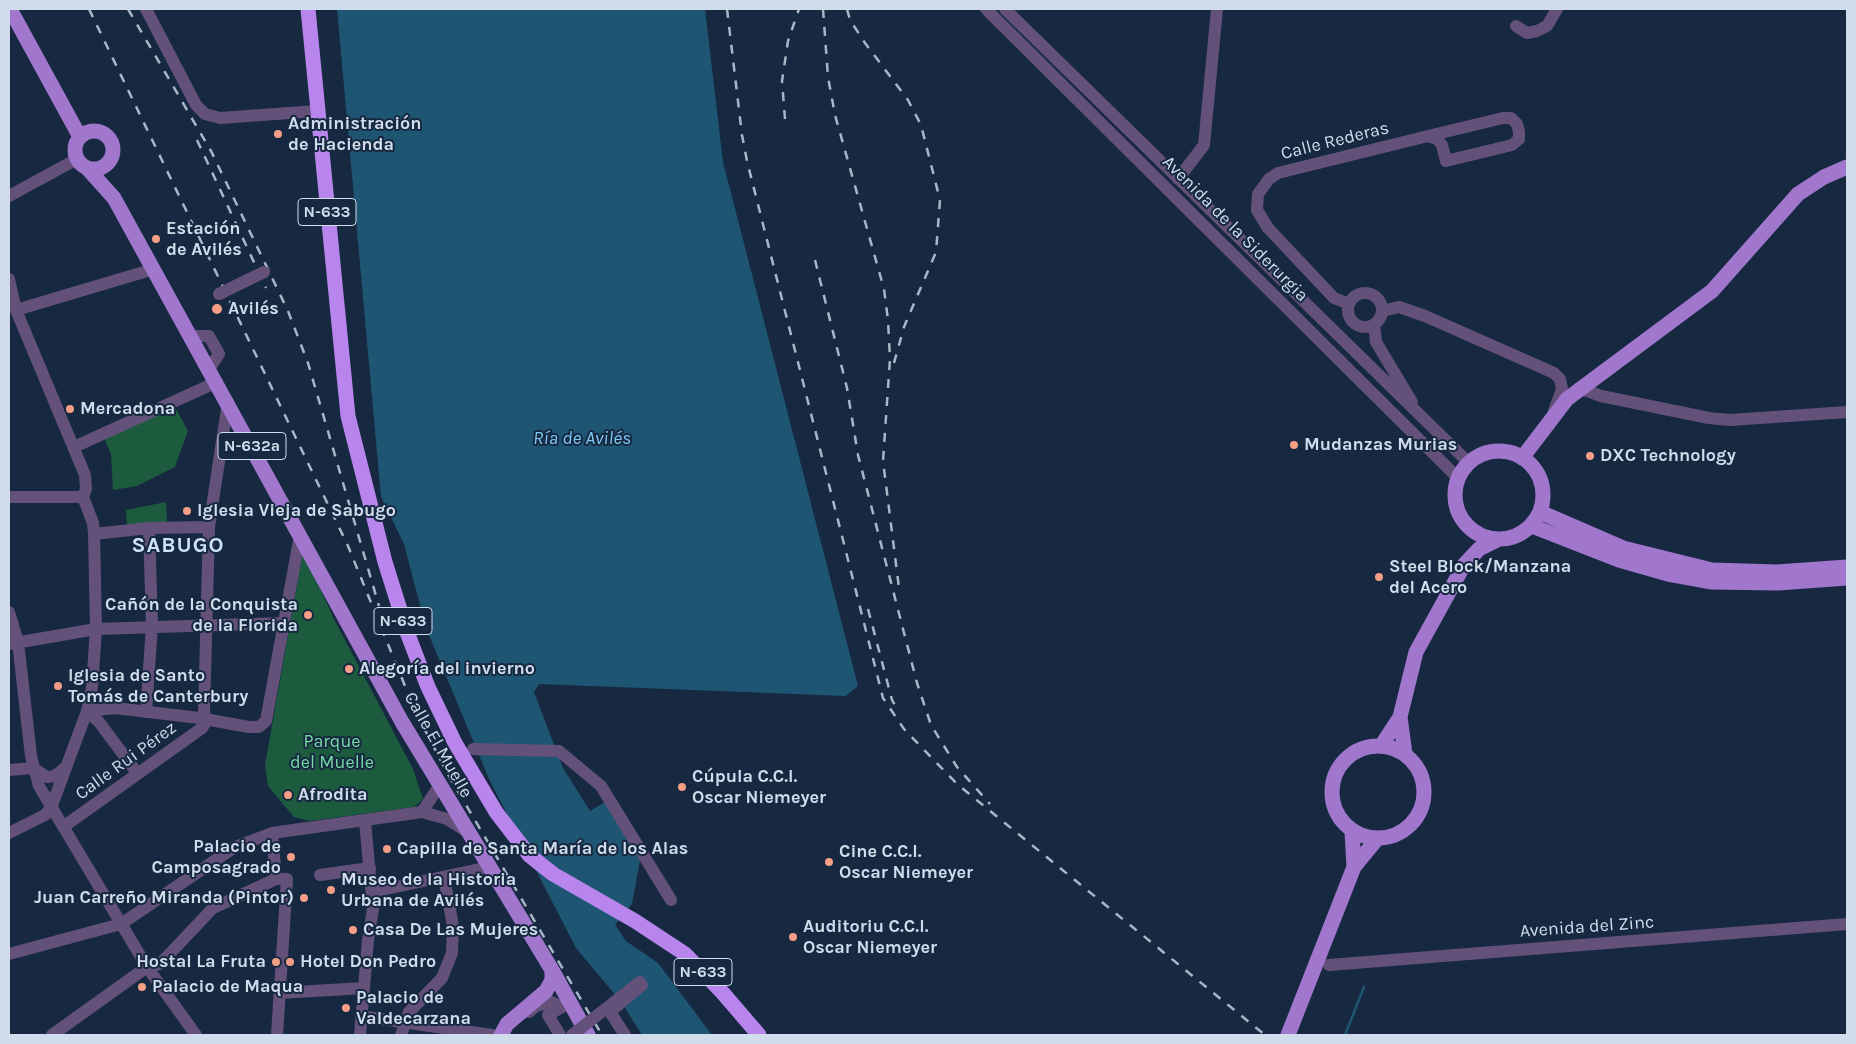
<!DOCTYPE html>
<meta charset="utf-8">
<style>
body{margin:0}
#map{position:relative;width:1856px;height:1044px;overflow:hidden;background:#172940;font-family:Karla,sans-serif}
canvas{display:block}
.frame{position:absolute;inset:0;border:10px solid #d0dcec;pointer-events:none}
</style>
<div id="map">
<canvas width="1856" height="1044"></canvas>
<div class="frame"></div>
</div>
<script>
const ctx = document.querySelector('canvas').getContext('2d');
ctx.lineJoin = 'round';
function fill(path, color) {
  ctx.fillStyle = color;
  ctx.fill(path, 'evenodd');
}
function toPath(rows) {
  const path = new Path2D();
  for (const r of rows) {
    if (r.length === 3) {
      path.moveTo(r[0] + r[2], r[1]);
      path.arc(r[0], r[1], r[2], 0, 2 * Math.PI);
      continue;
    }
    path.moveTo(r[0], r[1]);
    for (let i = 2; i < r.length; i += 2) path.lineTo(r[i], r[i + 1]);
  }
  return path;
}
function strokePath(path, color, width, dash) {
  ctx.strokeStyle = color;
  ctx.lineWidth = width;
  ctx.lineCap = dash ? 'butt' : 'round';
  ctx.setLineDash(dash || []);
  ctx.stroke(path);
}
function drawText(font, color, halo, rows, align = 'center') {
  ctx.font = font + ' Karla,sans-serif';
  ctx.lineWidth = 4;
  ctx.setLineDash([]);
  ctx.textBaseline = 'middle';
  ctx.strokeStyle = halo;
  ctx.fillStyle = color;
  for (const [text, x, y, turn = 0] of rows) {
    ctx.save();
    ctx.translate(x, y);
    ctx.rotate((+turn || 0) * Math.PI / 180);
    ctx.textAlign = isNaN(turn) ? turn : align;
    if (halo) ctx.strokeText(text, 0, 0);
    ctx.fillText(text, 0, 0);
    ctx.restore();
  }
}
const green = toPath([
 [175,407,188,431,175,467,137,486,113,490,111,454,104,438],
 [166,502,167,522,127,526,126,510],
 [303,551,335,621,413,769,423,799,414,807,310,821,294,817,268,786,265,765]
]);
const water = toPath([
 [337,9,705,9,723,162,858,686,846,696,539,684,534,692,563,768,590,811,605,802,640,860,632,904,615,925,626,941,658,963,712,1035,642,1035,622,1003,576,948,489,779,426,628,404,544,381,497]
]);
const stream = toPath([
 [1345,1035,1364,987]
]);
const minor = toPath([
 [146,9,196,105,205,114,220,118,317,111],
 [986,9,1457,477],
 [1005,9,1468,462],
 [1516,26,1527,33,1537,31,1547,26,1557,9],
 [1178,179,1204,145,1217,9],
 [9,196,77,159],
 [9,279,16,310,85,475,86,489,83,497,93,523,94,534,96,629,92,688,87,711,51,808,45,815,9,833],
 [1365,310,17],
 [1349,304,1334,298,1268,228,1257,210,1258,194,1269,179,1278,173,1428,136,1503,118,1511,118,1517,124,1519,132,1519,139,1512,145,1446,161,1442,145,1437,139,1428,136],
 [16,310,154,269],
 [1382,311,1399,307,1425,316,1554,373,1560,379,1562,389,1554,411],
 [1374,324,1376,342,1412,402],
 [192,336,209,336,219,354,209,369],
 [1579,388,1601,396,1709,418,1730,420,1847,412],
 [74,447,217,382],
 [9,497,83,497],
 [94,534,149,528,209,527],
 [9,612,18,642,31,756,39,786,147,967,196,1035],
 [9,644,96,629,284,623],
 [87,711,115,708,199,718,249,727,259,727,266,721,300,535],
 [87,711,99,722,137,773],
 [146,712,152,626,149,528],
 [207,720,204,713,209,527,228,402],
 [473,749,559,751,601,786,671,900],
 [33,768,47,777,55,776,66,767],
 [9,770,33,768],
 [422,812,439,786],
 [63,827,202,728,207,720],
 [272,833,276,879],
 [320,875,370,868],
 [372,892,489,867],
 [9,954,121,924,235,847,272,833,422,812,447,819,469,833],
 [1329,965,1847,924],
 [279,993,364,988],
 [529,1012,536,1006,552,1002,562,1007,548,1015,560,1035],
 [610,1012,625,1035],
 [361,1016,492,1035],
 [52,1035,147,967,160,964,213,908,276,879,287,879,277,1035],
 [360,1035,368,940,373,909,365,821],
 [401,1035,409,1012,442,978,452,953,453,926,444,877]
]);
const major = toPath([
 [10,9,80,137],
 [94,150,19],
 [87,168,114,198,402,722,552,970,588,1035],
 [1499,495,44],
 [1522,458,1567,399,1712,291,1798,194,1824,177,1847,167],
 [1540,512,1623,548,1712,570,1777,572,1847,567],
 [1532,526,1619,560,1668,574,1712,582,1778,583,1847,578],
 [1400,717,1405,754],
 [1378,792,46],
 [1381,746,1400,717,1416,652,1464,565,1479,549,1499,539],
 [1352,831,1354,867],
 [501,1035,507,1024,546,991,552,980,552,970],
 [1288,1035,1354,867,1377,839]
]);
const highway = toPath([
 [308,9,348,416,385,562,407,632,428,687,455,743,496,812,529,855,553,874,635,921,685,954,722,992,759,1035]
]);
const rail = toPath([
 [89,9,348,546,416,713,450,778,602,1035],
 [128,9,211,151,288,311,308,363,379,606],
 [727,9,742,135,747,161,883,698,904,729,957,784,1265,1035],
 [823,9,828,77,835,115,884,289,888,320,890,359,883,461,899,588],
 [847,9,850,20,865,43,908,100,921,125,940,200,936,252,904,327,894,363],
 [785,119,782,81,788,41,799,9],
 [197,140,266,288],
 [815,260,847,388,858,455,917,683,931,725,957,767,990,804],
 [868,609,892,700,896,707]
]);
const minorBridge = toPath([
 [219,294,264,272],
 [572,1035,640,982,642,985,610,1012]
]);
const markers = [
 [278,134,5,"#f49e88"],
 [156,239,5,"#f49e88"],
 [217,309,6,"#f49e88"],
 [70,409,5,"#f49e88"],
 [1294,445,5,"#f49e88"],
 [1590,456,5,"#f49e88"],
 [187,511,5,"#f49e88"],
 [1379,577,5,"#f49e88"],
 [308,615,5,"#f49e88"],
 [349,669,5,"#f49e88"],
 [58,686,5,"#f49e88"],
 [682,787,5,"#f49e88"],
 [288,795,5,"#f49e88"],
 [387,849,5,"#f49e88"],
 [291,857,5,"#f49e88"],
 [829,862,5,"#f49e88"],
 [331,890,5,"#f49e88"],
 [304,898,5,"#f49e88"],
 [353,930,5,"#f49e88"],
 [793,937,5,"#f49e88"],
 [276,962,5,"#f49e88"],
 [290,962,5,"#f49e88"],
 [142,987,5,"#f49e88"],
 [346,1008,5,"#f49e88"]
];
const shields = [
 [327,212,58],
 [252,446,68],
 [403,621,58],
 [703,972,58]
];
const shieldNames = [
 ["N-633",327,212],
 ["N-632a",252,446],
 ["N-633",403,621],
 ["N-633",703,972]
];
const poiNames = [
 ["Administración",288,124],
 ["de Hacienda",288,145],
 ["Estación",166,229],
 ["de Avilés",166,250],
 ["Avilés",228,309],
 ["Mercadona",80,409],
 ["Mudanzas Murias",1304,445],
 ["DXC Technology",1600,456],
 ["Iglesia Vieja de Sabugo",197,511],
 ["Steel Block/Manzana",1389,567],
 ["del Acero",1389,588],
 ["Cañón de la Conquista",298,605,"right"],
 ["de la Florida",298,626,"right"],
 ["Alegoría del invierno",359,669],
 ["Iglesia de Santo",68,676],
 ["Tomás de Canterbury",68,697],
 ["Cúpula C.C.I.",692,777],
 ["Oscar Niemeyer",692,798],
 ["Afrodita",298,795],
 ["Palacio de",281,847,"right"],
 ["Camposagrado",281,868,"right"],
 ["Capilla de Santa María de los Alas",397,849],
 ["Cine C.C.I.",839,852],
 ["Oscar Niemeyer",839,873],
 ["Museo de la Historia",341,880],
 ["Urbana de Avilés",341,901],
 ["Juan Carreño Miranda (Pintor)",294,898,"right"],
 ["Auditoriu C.C.I.",803,927],
 ["Oscar Niemeyer",803,948],
 ["Casa De Las Mujeres",363,930],
 ["Hostal La Fruta",266,962,"right"],
 ["Hotel Don Pedro",300,962],
 ["Palacio de Maqua",152,987],
 ["Palacio de",356,998],
 ["Valdecarzana",356,1019]
];
const streetNames = [
 ["Calle Rederas",1335,141,-14],
 ["Avenida de la Siderurgia",1235,229,45],
 ["Calle El Muelle",438,745,60],
 ["Calle Rui Pérez",126,761,-36],
 ["Avenida del Zinc",1587,927,-4]
];
const parkNames = [
 ["Parque",332,742],
 ["del Muelle",332,763]
];
const waterNames = [
 ["Ría de Avilés",582,439]
];
const districtNames = [
 ["SABUGO",178,546]
];
fill(green, '#1c5b3d');
fill(water, '#1e5572');
strokePath(stream, '#1e5572', 2.5);
strokePath(minor, '#64517a', 12);
strokePath(major, '#a077cc', 15);
strokePath(highway, '#b785ec', 15);
strokePath(rail, '#a8b6c7', 2.5, [9, 9]);
strokePath(minorBridge, '#64517a', 12);
for (const [x, y, r, color] of markers) {
  const dot = new Path2D();
  dot.arc(x, y, r, 0, 2 * Math.PI);
  ctx.fillStyle = color;
  ctx.fill(dot);
  strokePath(dot, '#172940', 2);
}
for (const [x, y, w] of shields) {
  const box = new Path2D();
  box.roundRect(x - w / 2, y - 13.5, w, 27, 4);
  ctx.fillStyle = '#172940';
  ctx.fill(box);
  strokePath(box, '#d0dcec', 1);
}
drawText('bold 16px', '#d0dcec', null, shieldNames);
drawText('bold 18px', '#d0dcec', '#172940', poiNames, 'left');
drawText('18px', '#d0dcec', '#172940', streetNames);
drawText('18px', '#75dba5', '#172940', parkNames);
drawText('italic 19px', '#7dc9f6', '#172940', waterNames);
ctx.letterSpacing = '1px';
drawText('bold 22px', '#cee2fa', '#172940', districtNames);
ctx.letterSpacing = '0px';
</script>
